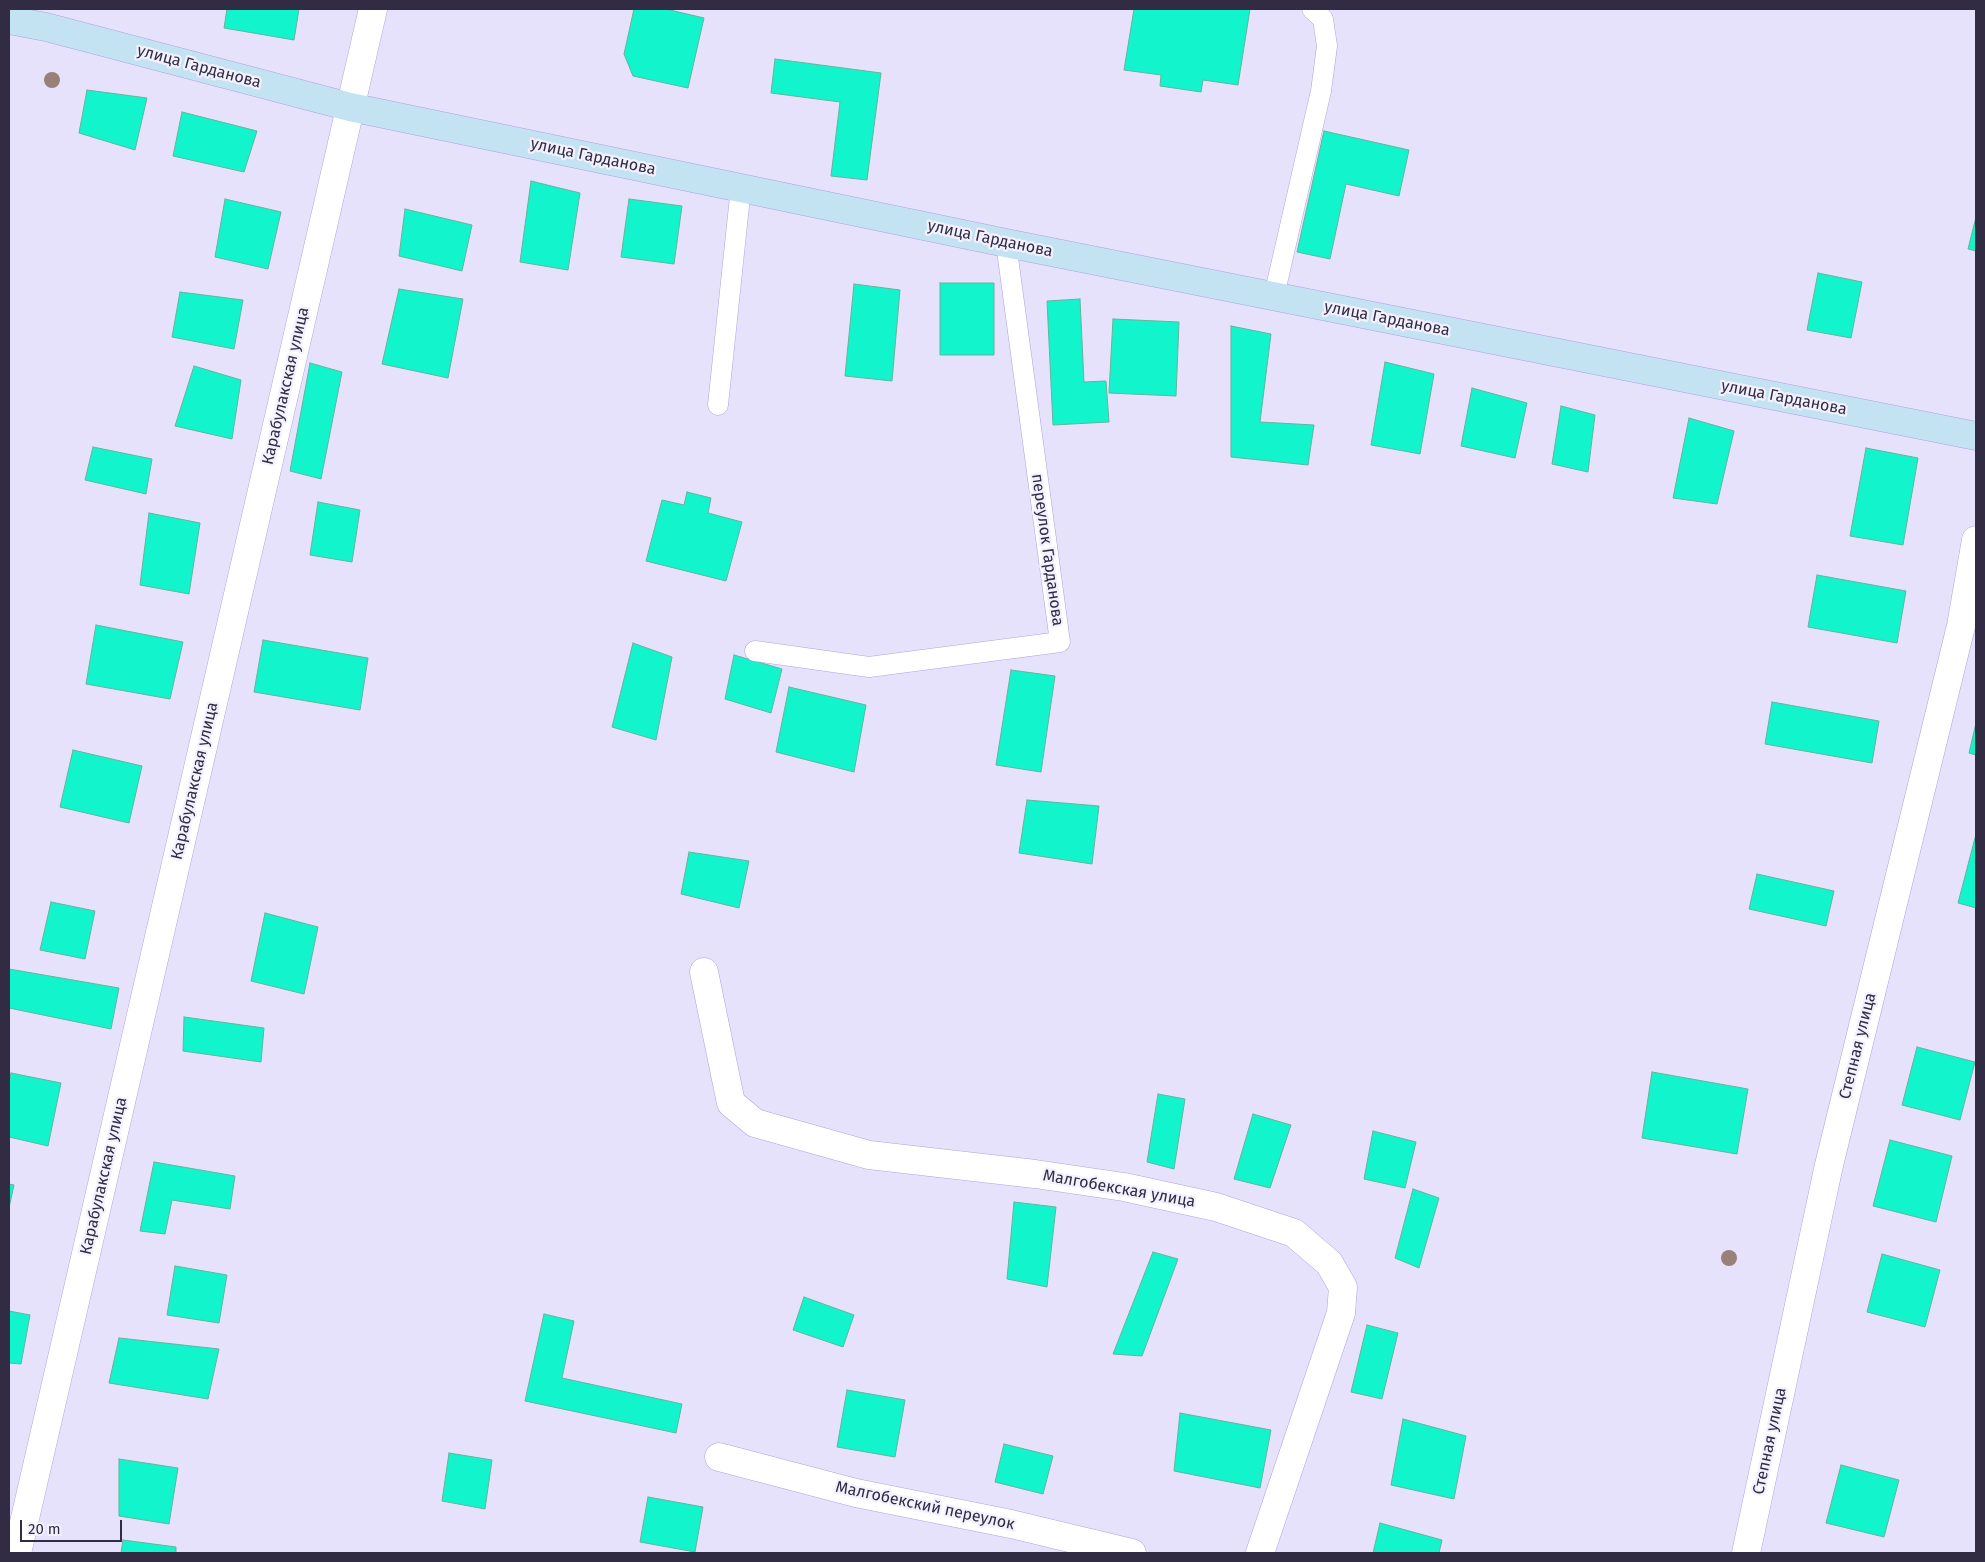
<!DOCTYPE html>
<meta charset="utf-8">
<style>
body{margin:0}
#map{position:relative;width:1985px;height:1562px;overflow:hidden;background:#e7e2fb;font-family:"Fira Sans",sans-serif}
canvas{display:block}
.frame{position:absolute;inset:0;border:10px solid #312b44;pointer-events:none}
.scale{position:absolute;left:20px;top:1520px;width:102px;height:22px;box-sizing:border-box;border:2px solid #312b44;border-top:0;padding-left:6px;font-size:15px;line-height:18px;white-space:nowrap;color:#312b44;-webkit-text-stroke:4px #f3f1fe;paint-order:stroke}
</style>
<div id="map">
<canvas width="1985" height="1562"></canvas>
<div class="frame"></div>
<div class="scale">20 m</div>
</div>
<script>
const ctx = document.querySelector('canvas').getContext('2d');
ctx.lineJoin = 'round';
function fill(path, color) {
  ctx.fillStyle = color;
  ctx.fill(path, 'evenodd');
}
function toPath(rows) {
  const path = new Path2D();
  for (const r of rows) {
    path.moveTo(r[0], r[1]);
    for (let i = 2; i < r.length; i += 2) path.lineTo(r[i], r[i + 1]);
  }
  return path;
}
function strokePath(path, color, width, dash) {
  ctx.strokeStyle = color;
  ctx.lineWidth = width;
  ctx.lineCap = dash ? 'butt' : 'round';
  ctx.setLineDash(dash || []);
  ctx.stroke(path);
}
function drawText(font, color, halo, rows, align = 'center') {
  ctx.font = font + ' "Fira Sans",sans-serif';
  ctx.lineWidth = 4.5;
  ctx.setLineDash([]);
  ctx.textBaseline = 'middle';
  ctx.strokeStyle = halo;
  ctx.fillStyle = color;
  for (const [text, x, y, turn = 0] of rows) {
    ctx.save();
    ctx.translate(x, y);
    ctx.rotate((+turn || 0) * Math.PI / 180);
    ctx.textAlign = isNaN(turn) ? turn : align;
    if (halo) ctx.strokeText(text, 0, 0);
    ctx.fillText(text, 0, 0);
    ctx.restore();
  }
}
const building = toPath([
 [227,9,299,9,294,40,224,28,227,9],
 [634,9,666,9,704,18,688,88,633,76,624,54,634,9],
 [1134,9,1250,9,1238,85,1203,80,1201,92,1160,86,1161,75,1124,70,1134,9],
 [775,59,881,73,867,180,831,176,840,102,771,93,775,59],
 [87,90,147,98,135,150,79,133,87,90],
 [182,112,257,131,244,172,173,156,182,112],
 [1324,131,1409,150,1399,196,1346,184,1330,259,1297,252,1324,131],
 [531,181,580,193,568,270,520,262,531,181],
 [225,199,281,212,268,269,215,257,225,199],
 [629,199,682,206,674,264,621,257,629,199],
 [405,209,472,225,462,271,399,256,405,209],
 [1976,217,1976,251,1968,249,1976,217],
 [1818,273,1862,282,1851,338,1807,330,1818,273],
 [940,283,994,283,994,355,940,355,940,283],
 [854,284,900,290,892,381,845,376,854,284],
 [399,289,463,299,448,378,382,364,399,289],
 [180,292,243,300,234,349,172,337,180,292],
 [1080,299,1084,382,1106,381,1109,422,1053,425,1047,301,1080,299],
 [1113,319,1179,322,1176,396,1109,393,1113,319],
 [1231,326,1271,334,1260,422,1314,425,1308,465,1231,457,1231,326],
 [1385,362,1434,374,1420,454,1371,445,1385,362],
 [310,363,342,372,321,479,290,471,310,363],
 [194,366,241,380,232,439,175,426,194,366],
 [1472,388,1527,403,1515,458,1461,446,1472,388],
 [1561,406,1595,415,1588,472,1552,464,1561,406],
 [1689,418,1734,431,1717,504,1673,498,1689,418],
 [93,447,152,459,146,494,85,480,93,447],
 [1866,448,1918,458,1903,545,1850,536,1866,448],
 [687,492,711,498,708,513,742,522,726,581,646,561,662,500,684,505,687,492],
 [318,502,360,510,352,562,310,555,318,502],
 [149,513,200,523,189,594,140,585,149,513],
 [1817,575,1906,591,1897,643,1808,627,1817,575],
 [96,625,183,642,170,699,86,684,96,625],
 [263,640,368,658,360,710,254,692,263,640],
 [633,643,672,657,656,740,612,727,633,643],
 [734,655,782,669,771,713,725,699,734,655],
 [1011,670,1055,676,1041,772,996,765,1011,670],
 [789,687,866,705,854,772,776,752,789,687],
 [1772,702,1879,721,1872,763,1765,744,1772,702],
 [1976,723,1976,755,1969,753,1976,723],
 [73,750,142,766,129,823,60,807,73,750],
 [1027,800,1099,806,1092,864,1019,853,1027,800],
 [1975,838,1976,838,1976,908,1958,903,1975,838],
 [689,852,749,861,739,908,681,894,689,852],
 [1757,874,1834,891,1826,926,1749,909,1757,874],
 [51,902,95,911,85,959,40,950,51,902],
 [265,913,318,927,304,994,251,981,265,913],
 [9,969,119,988,111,1029,9,1008,9,969],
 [184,1017,264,1028,261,1062,183,1051,184,1017],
 [1917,1047,1975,1062,1960,1120,1902,1105,1917,1047],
 [1652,1072,1748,1089,1737,1154,1642,1138,1652,1072],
 [11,1073,61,1083,48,1146,9,1137,9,1081,11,1073],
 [1158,1094,1185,1099,1174,1169,1147,1162,1158,1094],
 [1253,1114,1291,1125,1270,1188,1234,1179,1253,1114],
 [1373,1131,1416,1142,1405,1188,1364,1179,1373,1131],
 [1890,1140,1952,1156,1936,1222,1873,1206,1890,1140],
 [154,1162,235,1176,230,1209,172,1200,165,1234,140,1231,154,1162],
 [9,1184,14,1185,9,1208,9,1184],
 [1413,1189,1439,1198,1419,1268,1395,1258,1413,1189],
 [1014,1202,1056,1207,1047,1287,1007,1279,1014,1202],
 [1153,1252,1178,1259,1142,1356,1113,1354,1153,1252],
 [1882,1254,1940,1270,1925,1327,1867,1312,1882,1254],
 [175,1266,227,1275,219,1323,167,1315,175,1266],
 [804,1297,854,1315,843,1347,793,1330,804,1297],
 [9,1311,30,1315,21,1364,9,1363,9,1311],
 [544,1314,574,1321,562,1378,682,1404,676,1433,525,1401,544,1314],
 [1367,1325,1398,1333,1382,1399,1351,1392,1367,1325],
 [119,1338,219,1349,208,1399,109,1383,119,1338],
 [847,1390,905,1400,895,1457,837,1447,847,1390],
 [1180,1413,1271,1430,1260,1488,1174,1471,1180,1413],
 [1403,1419,1466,1436,1454,1499,1391,1485,1403,1419],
 [1004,1444,1053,1456,1043,1494,995,1482,1004,1444],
 [449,1453,492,1460,485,1509,442,1501,449,1453],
 [119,1459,178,1468,169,1524,119,1516,119,1459],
 [1841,1465,1899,1480,1884,1537,1826,1523,1841,1465],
 [648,1497,703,1507,695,1552,640,1542,648,1497],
 [1380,1523,1442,1540,1439,1553,1373,1553,1380,1523],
 [123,1540,176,1547,176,1553,121,1553,123,1540]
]);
const lane = toPath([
 [1274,296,1321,91,1327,46,1323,19,1312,9],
 [718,405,741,187],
 [755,651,869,667,1060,642,1006,243]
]);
const street = toPath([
 [704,972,731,1103,755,1123,869,1155,1035,1174,1124,1187,1216,1207,1294,1233,1329,1263,1343,1287,1341,1313,1260,1553],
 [719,1457,856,1493,1011,1524,1132,1553],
 [17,1553,373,9],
 [1746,1553,1829,1165,1961,626,1976,540]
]);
const secondary = toPath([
 [9,20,46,27,350,107,1006,243,1976,436]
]);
const trees = [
 [52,80],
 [1729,1258]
];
const streetNames = [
 ["улица Гарданова",199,67,15],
 ["улица Гарданова",593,157,12],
 ["улица Гарданова",990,239,12],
 ["улица Гарданова",1387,319,11],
 ["Карабулакская улица",286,386,-77],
 ["улица Гарданова",1784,398,11],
 ["переулок Гарданова",1047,550,82],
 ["Карабулакская улица",195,781,-77],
 ["Степная улица",1858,1046,-76],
 ["Карабулакская улица",104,1176,-77],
 ["Малгобекская улица",1119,1189,10],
 ["Степная улица",1770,1441,-78],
 ["Малгобекский переулок",925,1506,12]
];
fill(building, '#12f4cc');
strokePath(building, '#62b49e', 1);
strokePath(lane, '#b0a2df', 21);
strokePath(street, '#b0a2df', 29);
strokePath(secondary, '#b0a2df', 29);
strokePath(lane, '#fff', 20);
strokePath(street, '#fff', 28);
strokePath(secondary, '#c3e2f2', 28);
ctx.fillStyle = '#998078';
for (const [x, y] of trees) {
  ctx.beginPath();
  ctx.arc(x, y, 8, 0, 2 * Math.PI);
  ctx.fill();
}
drawText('16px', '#312b44', '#f3f1fe', streetNames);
</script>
